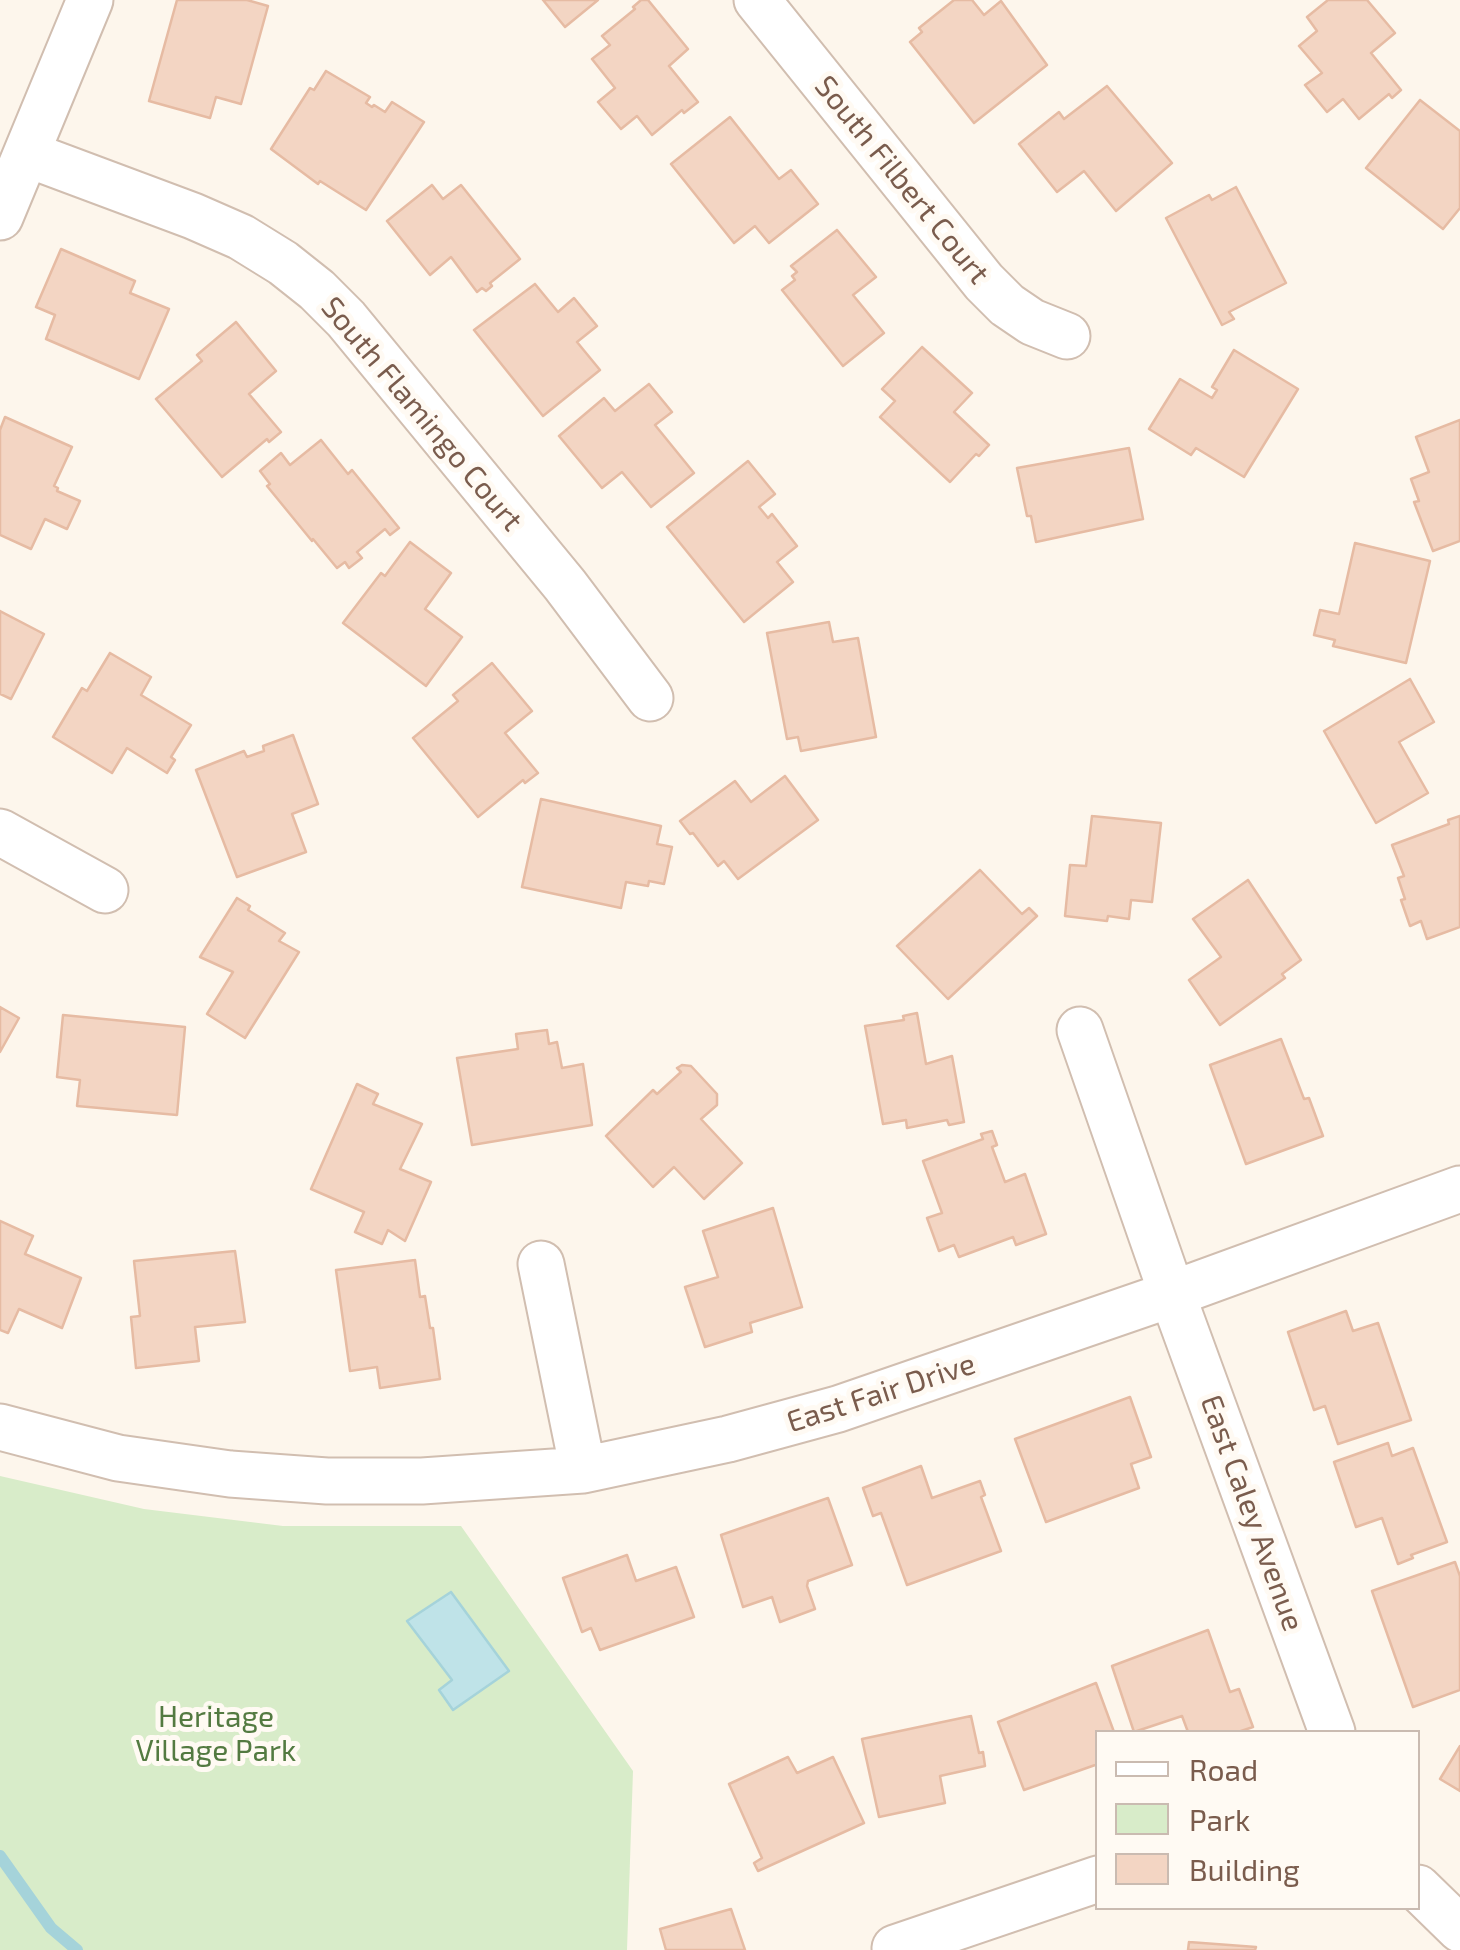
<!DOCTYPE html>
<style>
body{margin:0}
#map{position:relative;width:1460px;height:1950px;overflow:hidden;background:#fdf6ec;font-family:"Exo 2",sans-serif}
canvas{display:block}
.legend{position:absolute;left:1095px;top:1730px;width:325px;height:180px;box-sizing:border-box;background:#fffaf3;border:2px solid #cabbb1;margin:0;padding:12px 18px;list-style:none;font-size:30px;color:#7a5c4d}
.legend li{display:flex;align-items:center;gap:20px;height:50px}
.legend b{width:50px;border:2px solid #cabbb1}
</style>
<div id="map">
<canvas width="1460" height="1950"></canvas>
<ul class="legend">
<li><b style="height:12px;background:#fff"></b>Road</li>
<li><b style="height:28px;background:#d8ecc9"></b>Park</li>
<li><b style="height:28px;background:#f3d5c3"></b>Building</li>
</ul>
</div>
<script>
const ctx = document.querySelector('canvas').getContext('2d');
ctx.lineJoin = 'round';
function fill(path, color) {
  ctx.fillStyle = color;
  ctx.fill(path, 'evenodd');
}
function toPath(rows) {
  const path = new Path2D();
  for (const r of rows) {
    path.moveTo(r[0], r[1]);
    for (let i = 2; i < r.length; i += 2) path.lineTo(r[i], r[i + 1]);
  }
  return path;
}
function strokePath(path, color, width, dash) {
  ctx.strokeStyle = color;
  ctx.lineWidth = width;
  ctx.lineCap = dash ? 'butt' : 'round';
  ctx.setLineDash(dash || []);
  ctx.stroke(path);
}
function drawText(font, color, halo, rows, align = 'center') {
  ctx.font = font + ' "Exo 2",sans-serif';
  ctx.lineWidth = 10;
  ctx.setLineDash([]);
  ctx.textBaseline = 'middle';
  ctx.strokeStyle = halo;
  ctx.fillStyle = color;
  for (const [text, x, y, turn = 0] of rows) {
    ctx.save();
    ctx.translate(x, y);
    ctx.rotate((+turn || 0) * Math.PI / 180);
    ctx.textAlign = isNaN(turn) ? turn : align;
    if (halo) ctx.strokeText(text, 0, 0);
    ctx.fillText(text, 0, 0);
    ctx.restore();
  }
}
const green = toPath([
 [0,1476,144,1509,283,1526,461,1526,633,1771,627,1950,0,1950]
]);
const water = toPath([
 [451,1592,509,1671,453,1710,439,1690,452,1680,407,1621,451,1592]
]);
const stream = toPath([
 [0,1856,51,1928,77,1950]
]);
const building = toPath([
 [177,0,247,0,268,6,241,104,216,97,210,118,149,101,177,0],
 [543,0,598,0,565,27,543,0],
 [641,0,648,0,688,49,669,66,698,102,684,113,682,110,652,135,637,116,621,129,598,102,615,88,592,59,610,45,602,36,635,9,633,7,641,0],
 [954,0,972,0,984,15,1001,1,1047,65,974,123,910,42,922,32,919,28,954,0],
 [1328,0,1367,0,1395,33,1371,53,1401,90,1392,98,1389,94,1359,119,1343,99,1327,112,1305,85,1322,73,1299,46,1317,31,1307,17,1328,0],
 [326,71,370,97,366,103,372,107,374,105,385,112,392,102,424,122,366,210,320,181,318,184,271,149,310,88,314,90,326,71],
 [1107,86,1172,163,1116,211,1084,171,1057,192,1019,144,1059,112,1064,119,1107,86],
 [1420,100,1460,131,1460,208,1443,229,1366,168,1420,100],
 [730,117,779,179,791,170,818,204,769,243,755,226,734,243,671,164,730,117],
 [432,185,443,199,461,185,520,259,490,283,492,286,486,291,482,288,477,292,451,257,430,275,387,221,432,185],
 [1236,187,1286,283,1229,312,1234,319,1222,325,1166,218,1209,195,1212,200,1236,187],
 [837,230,876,277,853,295,884,333,843,366,782,290,795,280,792,276,797,272,791,266,837,230],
 [61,249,135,281,130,293,169,309,139,379,46,339,55,315,36,307,61,249],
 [535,284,558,312,574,298,597,326,577,342,600,370,543,416,474,330,535,284],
 [236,322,276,371,249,394,281,432,269,442,267,439,222,477,156,399,202,361,197,355,236,322],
 [922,347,972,393,954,412,989,445,979,456,976,454,950,482,880,417,895,401,882,389,922,347],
 [1234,350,1298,389,1244,477,1196,448,1191,455,1149,429,1180,379,1212,398,1217,390,1212,387,1234,350],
 [649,384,672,412,655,425,694,473,651,507,622,472,602,488,559,436,604,398,615,411,649,384],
 [5,417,72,447,54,486,58,488,57,491,80,501,67,529,45,519,31,549,0,535,0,430,5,417],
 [1460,420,1460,541,1433,551,1414,502,1419,501,1411,479,1429,472,1416,437,1460,420],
 [321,440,348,474,352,470,399,528,390,535,385,529,357,552,362,558,349,568,345,562,337,568,313,539,312,541,267,486,270,484,260,471,281,453,290,465,321,440],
 [1129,448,1143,519,1036,542,1031,516,1027,516,1017,468,1129,448],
 [748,461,775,494,759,507,768,518,772,514,797,546,777,562,793,582,744,622,667,527,748,461],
 [410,542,451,573,425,609,462,637,426,686,343,623,381,573,385,576,410,542],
 [1355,543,1430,561,1406,663,1333,646,1335,640,1314,635,1320,610,1339,614,1355,543],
 [0,611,44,634,11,699,0,694,0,611],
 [829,622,833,642,858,638,876,737,801,751,798,737,787,739,767,633,829,622],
 [110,653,151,677,141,695,191,725,171,757,175,760,167,773,127,748,112,773,53,737,82,688,87,691,110,653],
 [492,663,532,711,505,733,538,773,525,783,523,780,478,817,413,738,458,701,453,695,492,663],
 [1410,679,1434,722,1399,742,1428,793,1376,823,1324,731,1410,679],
 [293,735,318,804,292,814,306,852,237,877,196,770,244,751,247,757,264,751,263,746,293,735],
 [785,776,818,820,738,879,724,861,718,866,693,833,690,834,680,821,735,781,751,802,785,776],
 [541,799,661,826,657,844,672,847,664,884,649,881,648,886,626,882,621,908,522,887,541,799],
 [1092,816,1161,823,1152,902,1131,900,1129,919,1108,916,1107,921,1065,916,1070,865,1086,866,1092,816],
 [1460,816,1460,927,1427,939,1421,921,1410,926,1401,900,1405,899,1398,878,1404,876,1392,845,1449,824,1448,820,1460,816],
 [980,870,1022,914,1029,908,1037,916,948,999,897,946,980,870],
 [1248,880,1301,960,1282,974,1285,978,1220,1025,1189,980,1221,957,1193,919,1248,880],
 [237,898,250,906,248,910,285,933,279,941,299,952,245,1038,207,1014,233,972,200,957,237,898],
 [0,1007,19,1018,0,1052,0,1007],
 [917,1013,926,1064,952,1056,964,1122,949,1125,947,1120,907,1128,906,1120,883,1124,865,1026,904,1020,903,1016,917,1013],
 [63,1015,185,1027,177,1115,77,1106,80,1080,57,1077,63,1015],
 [547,1030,549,1044,557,1042,562,1068,583,1064,592,1125,472,1145,457,1058,518,1049,516,1034,547,1030],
 [1281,1039,1304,1099,1309,1098,1323,1136,1246,1164,1210,1065,1281,1039],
 [682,1065,691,1066,717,1094,717,1105,701,1119,742,1163,704,1199,674,1167,653,1187,606,1136,653,1090,657,1094,681,1072,677,1068,682,1065],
 [357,1084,378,1094,373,1104,422,1124,400,1169,431,1182,405,1241,388,1230,382,1244,355,1232,364,1212,311,1189,357,1084],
 [992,1131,997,1145,992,1147,1005,1182,1025,1174,1046,1234,1016,1245,1013,1237,959,1257,954,1245,939,1251,927,1218,942,1213,923,1161,983,1139,981,1134,992,1131],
 [773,1208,802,1307,750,1323,752,1332,705,1347,685,1287,718,1277,703,1231,773,1208],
 [0,1221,33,1236,25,1254,81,1278,62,1328,19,1309,8,1333,0,1330,0,1221],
 [235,1251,245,1322,195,1327,199,1361,136,1368,131,1317,140,1316,134,1261,235,1251],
 [415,1260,420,1297,425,1296,430,1328,433,1328,440,1379,380,1388,377,1367,350,1371,336,1270,415,1260],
 [1346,1311,1353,1331,1378,1323,1411,1420,1338,1444,1325,1406,1314,1410,1288,1332,1346,1311],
 [1130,1397,1151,1457,1131,1464,1139,1488,1046,1522,1015,1439,1130,1397],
 [1388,1443,1392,1456,1413,1448,1447,1542,1411,1555,1413,1558,1398,1564,1382,1518,1356,1527,1334,1462,1388,1443],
 [921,1466,932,1498,980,1481,985,1495,981,1497,1001,1551,907,1585,881,1513,873,1516,863,1488,921,1466],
 [828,1498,852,1565,808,1581,807,1586,815,1609,780,1622,772,1597,743,1607,721,1535,828,1498],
 [627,1555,636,1581,676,1567,694,1617,600,1650,591,1628,582,1632,563,1578,627,1555],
 [1455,1562,1460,1576,1460,1690,1413,1707,1372,1591,1455,1562],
 [1208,1630,1230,1692,1239,1689,1253,1727,1238,1732,1188,1732,1182,1716,1134,1732,1112,1666,1208,1630],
 [1096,1683,1114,1732,1098,1732,1098,1764,1024,1790,998,1722,1096,1683],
 [971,1716,979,1753,983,1752,985,1766,940,1776,945,1803,879,1817,862,1739,971,1716],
 [1460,1746,1460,1791,1440,1779,1460,1746],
 [788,1757,797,1773,833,1757,864,1823,758,1871,754,1863,762,1858,729,1784,788,1757],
 [731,1909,745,1950,666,1950,660,1929,731,1909],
 [1189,1942,1256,1947,1255,1950,1188,1950,1189,1942]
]);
const minor = toPath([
 [757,0,984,282,1007,305,1032,322,1067,336],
 [27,154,193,216,241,237,283,263,317,290,346,319,565,585,650,698],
 [0,217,90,0],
 [0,832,105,890],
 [1080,1030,1172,1294,1332,1732],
 [541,1264,583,1470],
 [0,1427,118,1458,230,1474,327,1481,422,1481,583,1470,728,1439,838,1409,1172,1294,1460,1189],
 [1418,1888,1460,1929],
 [895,1948,1098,1879]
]);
const streetNames = [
 ["South Filbert Court",902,180,51],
 ["South Flamingo Court",422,414,50],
 ["East Fair Drive",881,1393,-18],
 ["East Caley Avenue",1252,1513,70]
];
const parkNames = [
 ["Heritage",216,1717],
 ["Village Park",216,1751]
];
fill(green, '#d8ecc9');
fill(water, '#bfe3e8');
strokePath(water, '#a5d3da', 2.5);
strokePath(stream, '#a5d3da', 12);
fill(building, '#f3d5c3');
strokePath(building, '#e6bba3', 2.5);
strokePath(minor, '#d1beb0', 49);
strokePath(minor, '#fff', 45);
drawText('30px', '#7a5c4d', '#fffaf3', streetNames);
drawText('30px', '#537a41', '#fffaf3', parkNames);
</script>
